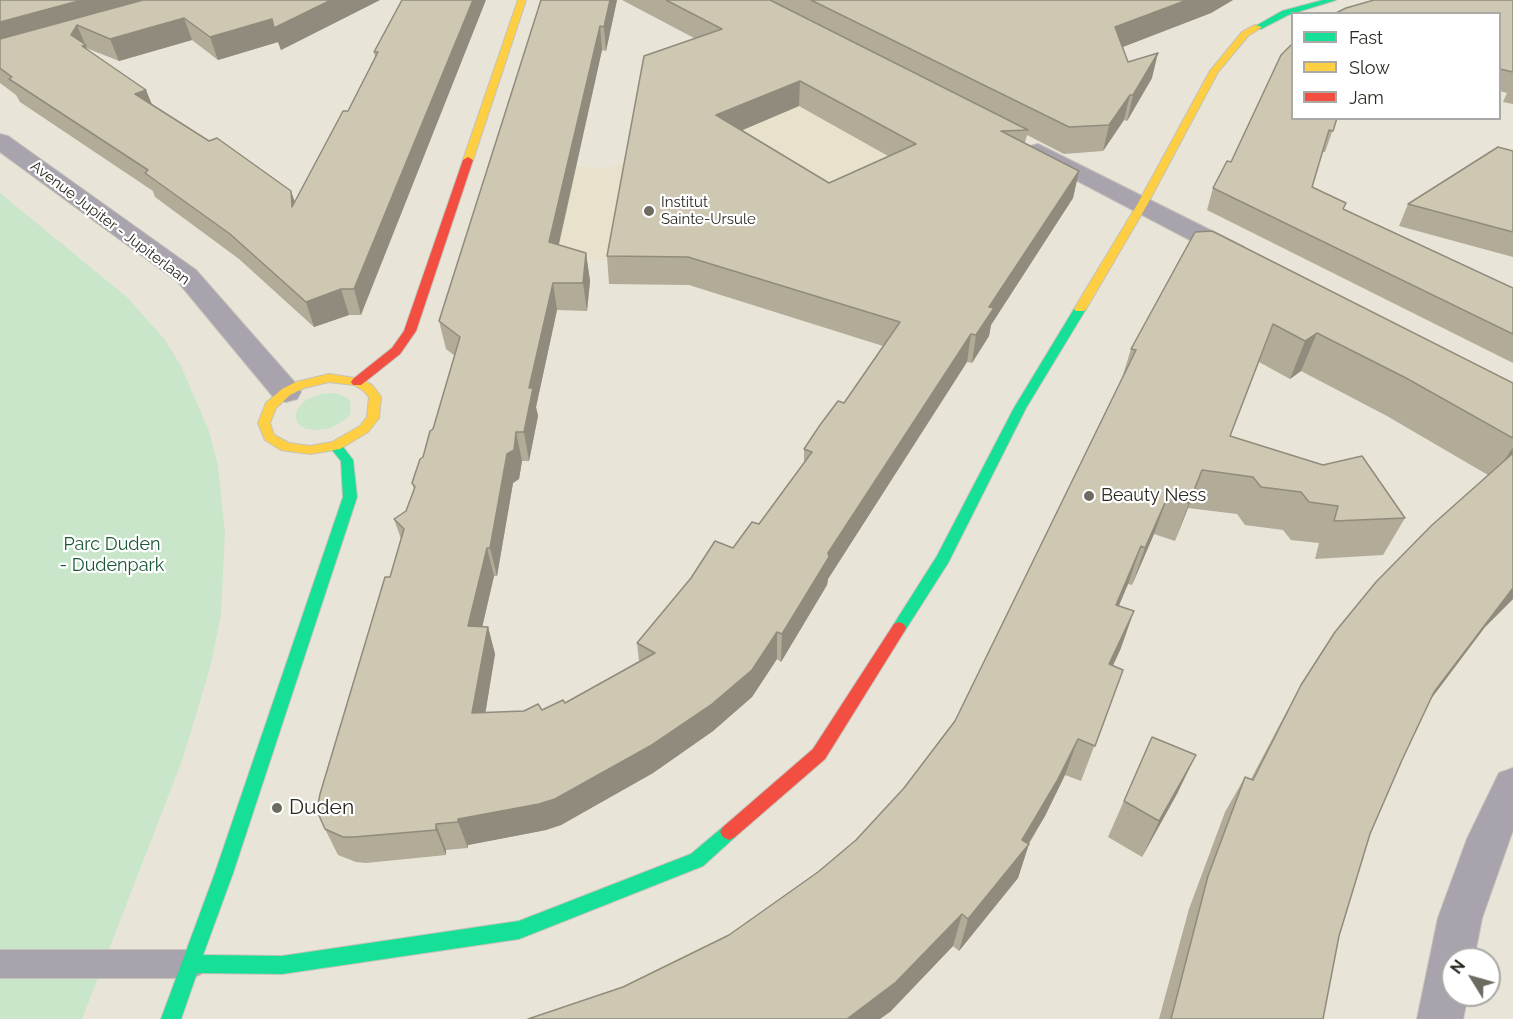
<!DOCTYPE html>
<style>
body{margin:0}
#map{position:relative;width:1513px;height:1019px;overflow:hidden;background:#e8e4d8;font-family:Raleway,sans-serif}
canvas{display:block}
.legend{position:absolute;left:1291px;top:12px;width:210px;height:108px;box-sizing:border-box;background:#fff;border:2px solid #aaa9a6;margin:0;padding:8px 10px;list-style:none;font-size:18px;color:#2b2920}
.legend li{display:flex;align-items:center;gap:12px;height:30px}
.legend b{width:30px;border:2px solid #aaa9a6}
.north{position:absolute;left:1441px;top:947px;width:60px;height:60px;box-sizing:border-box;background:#fff;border:2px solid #aaa9a6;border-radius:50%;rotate:307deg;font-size:16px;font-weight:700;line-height:24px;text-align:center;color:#2b2920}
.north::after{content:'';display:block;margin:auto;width:21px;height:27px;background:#6d6a60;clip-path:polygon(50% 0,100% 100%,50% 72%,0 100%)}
</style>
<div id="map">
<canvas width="1513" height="1019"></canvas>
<ul class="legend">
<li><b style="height:8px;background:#16e098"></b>Fast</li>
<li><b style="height:8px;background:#ffcf43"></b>Slow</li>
<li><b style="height:8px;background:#f24e42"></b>Jam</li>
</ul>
<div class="north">N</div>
</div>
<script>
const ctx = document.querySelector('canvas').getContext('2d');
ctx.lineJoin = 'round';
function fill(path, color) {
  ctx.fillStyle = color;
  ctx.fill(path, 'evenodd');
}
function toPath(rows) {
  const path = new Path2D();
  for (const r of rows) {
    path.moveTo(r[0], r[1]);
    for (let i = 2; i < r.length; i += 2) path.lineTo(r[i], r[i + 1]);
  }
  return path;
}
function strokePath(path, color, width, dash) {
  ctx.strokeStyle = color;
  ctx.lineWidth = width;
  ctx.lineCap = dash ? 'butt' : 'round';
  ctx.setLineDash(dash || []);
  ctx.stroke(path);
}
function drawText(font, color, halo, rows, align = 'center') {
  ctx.font = font + ' Raleway,sans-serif';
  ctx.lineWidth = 4.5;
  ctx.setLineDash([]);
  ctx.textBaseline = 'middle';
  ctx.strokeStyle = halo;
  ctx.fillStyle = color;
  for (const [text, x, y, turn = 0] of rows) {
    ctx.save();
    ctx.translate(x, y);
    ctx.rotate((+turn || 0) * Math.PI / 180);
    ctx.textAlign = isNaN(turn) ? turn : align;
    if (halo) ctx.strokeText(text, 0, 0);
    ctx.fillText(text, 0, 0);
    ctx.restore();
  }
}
const built = toPath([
 [853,76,917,165,701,264,471,254,493,164,609,168]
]);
const green = toPath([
 [0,193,128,298,165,340,181,366,209,431,218,466,225,533,221,615,210,668,183,758,82,1019,0,1019],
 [335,393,348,398,351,403,350,414,346,419,331,428,318,430,306,429,298,424,295,416,298,408,306,400,320,394]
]);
const lane = toPath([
 [0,950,191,950,201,954,205,964,201,974,191,978,0,978,0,950]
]);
const street = toPath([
 [0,134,8,136,196,270,297,385,301,392,297,399,286,402,275,399,178,282,0,152,0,134],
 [1038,144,1244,247,1248,253,1244,259,1235,261,1226,259,1030,156,1026,151,1030,146,1038,144],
 [1513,768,1513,830,1482,918,1474,959,1453,959,1453,995,1468,995,1463,1019,1417,1019,1438,918,1467,839,1499,773,1513,768]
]);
const fast = toPath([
 [1323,0,1336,0,1288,15,1261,29,1254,27,1282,11,1323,0],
 [1080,306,1086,309,1026,408,948,563,904,632,899,634,894,632,892,628,894,624,937,556,1014,408,1074,309,1080,306],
 [335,442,340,443,353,460,357,497,233,873,203,955,282,956,519,921,691,854,723,827,729,824,735,827,738,832,735,837,703,866,519,939,282,974,197,973,181,1019,161,1019,215,873,343,497,341,461,329,446,335,442]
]);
const slow = toPath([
 [518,0,526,0,473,160,465,162,463,160,518,0],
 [1255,25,1262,27,1248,36,1218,72,1147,205,1086,309,1084,311,1076,311,1074,309,1137,205,1210,71,1242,32,1255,25],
 [329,374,361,379,372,385,379,394,381,397,379,418,368,432,340,449,310,454,281,450,265,440,258,423,266,403,282,389,296,382,329,374],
 [329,382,354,385,364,391,369,397,367,417,360,426,332,442,310,446,289,443,274,435,270,423,276,408,290,395,304,388,329,382]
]);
const jam = toPath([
 [468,157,473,160,416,331,400,354,361,385,353,385,351,382,353,379,392,348,404,331,463,160,468,157],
 [899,622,904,624,906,628,904,632,825,759,735,837,729,840,723,837,720,832,723,827,813,749,894,624,899,622]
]);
const wall = toPath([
 [0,0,380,0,281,50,278,42,218,60,192,40,119,61,86,48,88,50,152,105,209,141,291,191,295,202,348,111,375,57,374,52,402,0,361,315,349,315,314,327,239,259,155,197,153,191,20,102,16,95,0,83],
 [541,0,617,0,606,51,602,50,559,245,586,253,590,281,587,311,557,310,536,407,538,416,529,461,522,461,519,479,513,483,497,576,494,576,482,627,488,627,495,654,485,713,542,710,565,703,639,661,637,643,733,548,759,524,804,464,804,449,844,403,883,346,689,285,609,284,607,256,694,38,622,0,1233,0,1211,13,1122,47,1128,62,1152,78,1127,121,1124,120,1103,151,1064,154,1027,135,1025,143,1079,171,1073,198,991,325,989,336,972,363,967,362,828,579,827,585,781,662,777,659,752,697,713,731,653,773,561,825,546,830,468,845,468,848,446,850,446,855,366,863,356,862,338,855,325,829,390,577,401,539,394,519,406,511,414,489,412,483,423,457,433,429,455,356,446,349,439,321],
 [799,106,888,156,829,183,742,130],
 [1513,0,1513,104,1503,102,1507,93,1500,91,1500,14],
 [1337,118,1325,152,1322,152,1312,187,1343,209,1513,288,1513,363,1207,210,1213,188,1231,162],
 [1513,151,1513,257,1399,226,1408,204],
 [1195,232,1513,383,1513,599,1485,627,1431,699,1402,760,1370,834,1339,936,1323,1019,1159,1019,1189,909,1225,812,1245,777,1251,779,1281,722,1301,685,1488,475,1387,416,1301,371,1290,379,1259,362,1230,436,1405,518,1383,555,1315,559,1319,543,1291,540,1283,530,1245,525,1237,514,1188,508,1175,541,1154,534,1132,585,1128,584,1119,606,1121,648,1113,666,1123,670,1081,781,1065,775,1045,816,1029,844,1018,878,959,951,953,946,890,1012,623,987,729,935,818,872,856,840,904,788,955,721,1122,378,1131,349],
 [1152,737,1178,792,1142,857,1108,837]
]);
const shadedWall = toPath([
 [82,0,171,0,77,25,95,68,0,48,0,22],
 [331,0,380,0,281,50,278,42,218,60,210,37,272,19],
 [473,0,486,0,361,315,354,289],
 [610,0,617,0,606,51,604,27],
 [1187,0,1233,0,1211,13,1110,52,1115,27],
 [184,18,192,40,119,61,110,39],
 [600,26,602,50,553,269,549,242],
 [1158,53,1152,78,1127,121,1133,95],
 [800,81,799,106,717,141,716,115],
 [146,90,156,114,135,94],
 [1130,95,1124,120,1103,151,1109,125],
 [1079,171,1073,198,991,325,989,336,972,363,976,335,989,307],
 [291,191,299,215,292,207],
 [586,253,590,281,587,311,583,283],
 [553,283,557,310,536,407,538,416,529,461,524,432,529,388],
 [341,289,349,315,314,327,306,302],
 [1317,333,1301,371,1290,379,1305,341],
 [971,334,967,362,828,579,827,585,781,662,782,634,828,553],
 [516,432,522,461,519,479,513,483,497,576,490,548,507,454],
 [1513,447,1513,464,1493,478],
 [1202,470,1188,508,1175,541,1189,503],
 [1168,496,1154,534,1132,585,1145,548],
 [1141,546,1128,584,1103,642,1116,605],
 [487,548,494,576,476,654,468,626],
 [1513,588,1513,599,1485,627,1409,728,1434,692],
 [1134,611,1121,648,1096,701,1109,664],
 [488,627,495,654,481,740,472,713],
 [777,632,777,659,752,697,713,731,653,773,561,825,546,830,468,845,468,848,458,822,458,819],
 [1078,739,1065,775,1045,816,1025,849,1029,844,1018,878,959,951,968,919,1022,840],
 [1196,755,1178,792,1142,857,1159,821],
 [436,824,446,850,446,855,436,830],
 [962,914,953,946,890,1012,880,1019,847,1019]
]);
const building = toPath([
 [0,0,82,0,0,22,0,0],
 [143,0,331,0,274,28,272,19,210,37,184,18,110,39,77,25,71,35,86,45,82,46,146,90,135,94,209,141,217,138,291,191,292,207,343,111,348,111,378,52,374,52,402,0,473,0,354,289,341,289,306,302,230,234,145,173,148,170,9,79,12,77,0,68,0,39,143,0],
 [541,0,610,0,604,27,600,26,549,242,586,253,583,283,553,283,529,388,533,388,524,432,516,432,514,450,507,454,490,548,487,548,468,626,488,627,472,713,524,711,538,704,542,710,563,700,565,703,655,653,637,643,691,578,715,541,733,548,752,522,759,524,812,452,804,449,820,425,838,401,844,403,900,322,688,257,607,256,644,56,722,29,666,0,770,0,1028,130,1001,131,1079,171,989,307,994,308,976,335,971,334,828,553,829,557,782,634,777,632,752,670,712,704,650,746,555,799,539,804,458,819,458,822,436,824,436,830,354,837,343,837,325,829,317,811,320,794,385,577,390,577,404,529,394,519,406,511,415,487,412,483,420,459,423,457,430,431,433,429,460,337,439,321,541,0],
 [800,81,916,144,829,183,716,115,800,81],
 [811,0,1187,0,1115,27,1128,62,1158,53,1133,95,1130,95,1109,125,1069,127,811,0],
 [1374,0,1513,0,1513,72,1500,69,1500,14,1334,14,1346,8,1374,0],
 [1293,43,1293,118,1337,118,1333,131,1329,130,1312,187,1346,203,1343,209,1513,288,1513,334,1213,188,1227,161,1231,162,1281,55,1293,43],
 [1498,147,1513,151,1513,232,1408,204,1498,147],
 [1212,231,1513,383,1513,438,1406,378,1317,333,1305,341,1273,324,1230,436,1323,465,1362,456,1405,518,1334,521,1338,506,1309,502,1301,492,1261,487,1253,477,1202,470,1189,503,1168,496,1145,548,1141,546,1116,605,1134,611,1109,664,1123,670,1095,746,1078,739,1057,781,1022,840,1029,844,968,919,962,914,896,982,847,1019,528,1019,623,987,729,935,818,872,856,840,904,788,955,721,1136,350,1131,349,1195,232,1212,231],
 [1513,453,1513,588,1434,692,1402,760,1370,834,1339,936,1323,1019,1171,1019,1208,876,1245,777,1253,780,1301,685,1335,632,1376,582,1431,526,1513,453],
 [1152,737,1196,755,1159,821,1124,801,1152,737]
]);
const markers = [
 [649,211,6,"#6d6a60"],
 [1089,496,6,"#6d6a60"],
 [277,808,6,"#6d6a60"]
];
const farPoinames = [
 ["Institut",661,202],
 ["Sainte-Ursule",661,219]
];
const farStreetnames = [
 ["Avenue Jupiter - Jupiterlaan",110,223,37]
];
const poiNames = [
 ["Beauty Ness",1101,496]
];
const parkNames = [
 ["Parc Duden",112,545],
 ["- Dudenpark",112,566]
];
const nearPoinames = [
 ["Duden",289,808]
];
fill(built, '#e8e2cc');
fill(green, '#c9e6cb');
strokePath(lane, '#c4c2b9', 2);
strokePath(street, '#c4c2b9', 2);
strokePath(fast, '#c4c2b9', 2);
strokePath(slow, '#c4c2b9', 2);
strokePath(jam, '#c4c2b9', 2);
fill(lane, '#a8a3ac');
fill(street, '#a8a3ac');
fill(fast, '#16e098');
fill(slow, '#ffcf43');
fill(jam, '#f24e42');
fill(wall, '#b1ab98');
fill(shadedWall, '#908b7c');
fill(building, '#cec7b1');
strokePath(building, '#908b7c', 1.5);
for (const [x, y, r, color] of markers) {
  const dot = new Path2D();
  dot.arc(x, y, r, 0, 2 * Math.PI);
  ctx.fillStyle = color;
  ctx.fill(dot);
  strokePath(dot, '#fff', 2);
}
drawText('15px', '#2b2920', '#fff', farPoinames, 'left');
drawText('15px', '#2b2920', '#fff', farStreetnames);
drawText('18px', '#2b2920', '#fff', poiNames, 'left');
drawText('18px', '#1a5735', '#fff', parkNames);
drawText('21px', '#2b2920', '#fff', nearPoinames, 'left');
</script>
